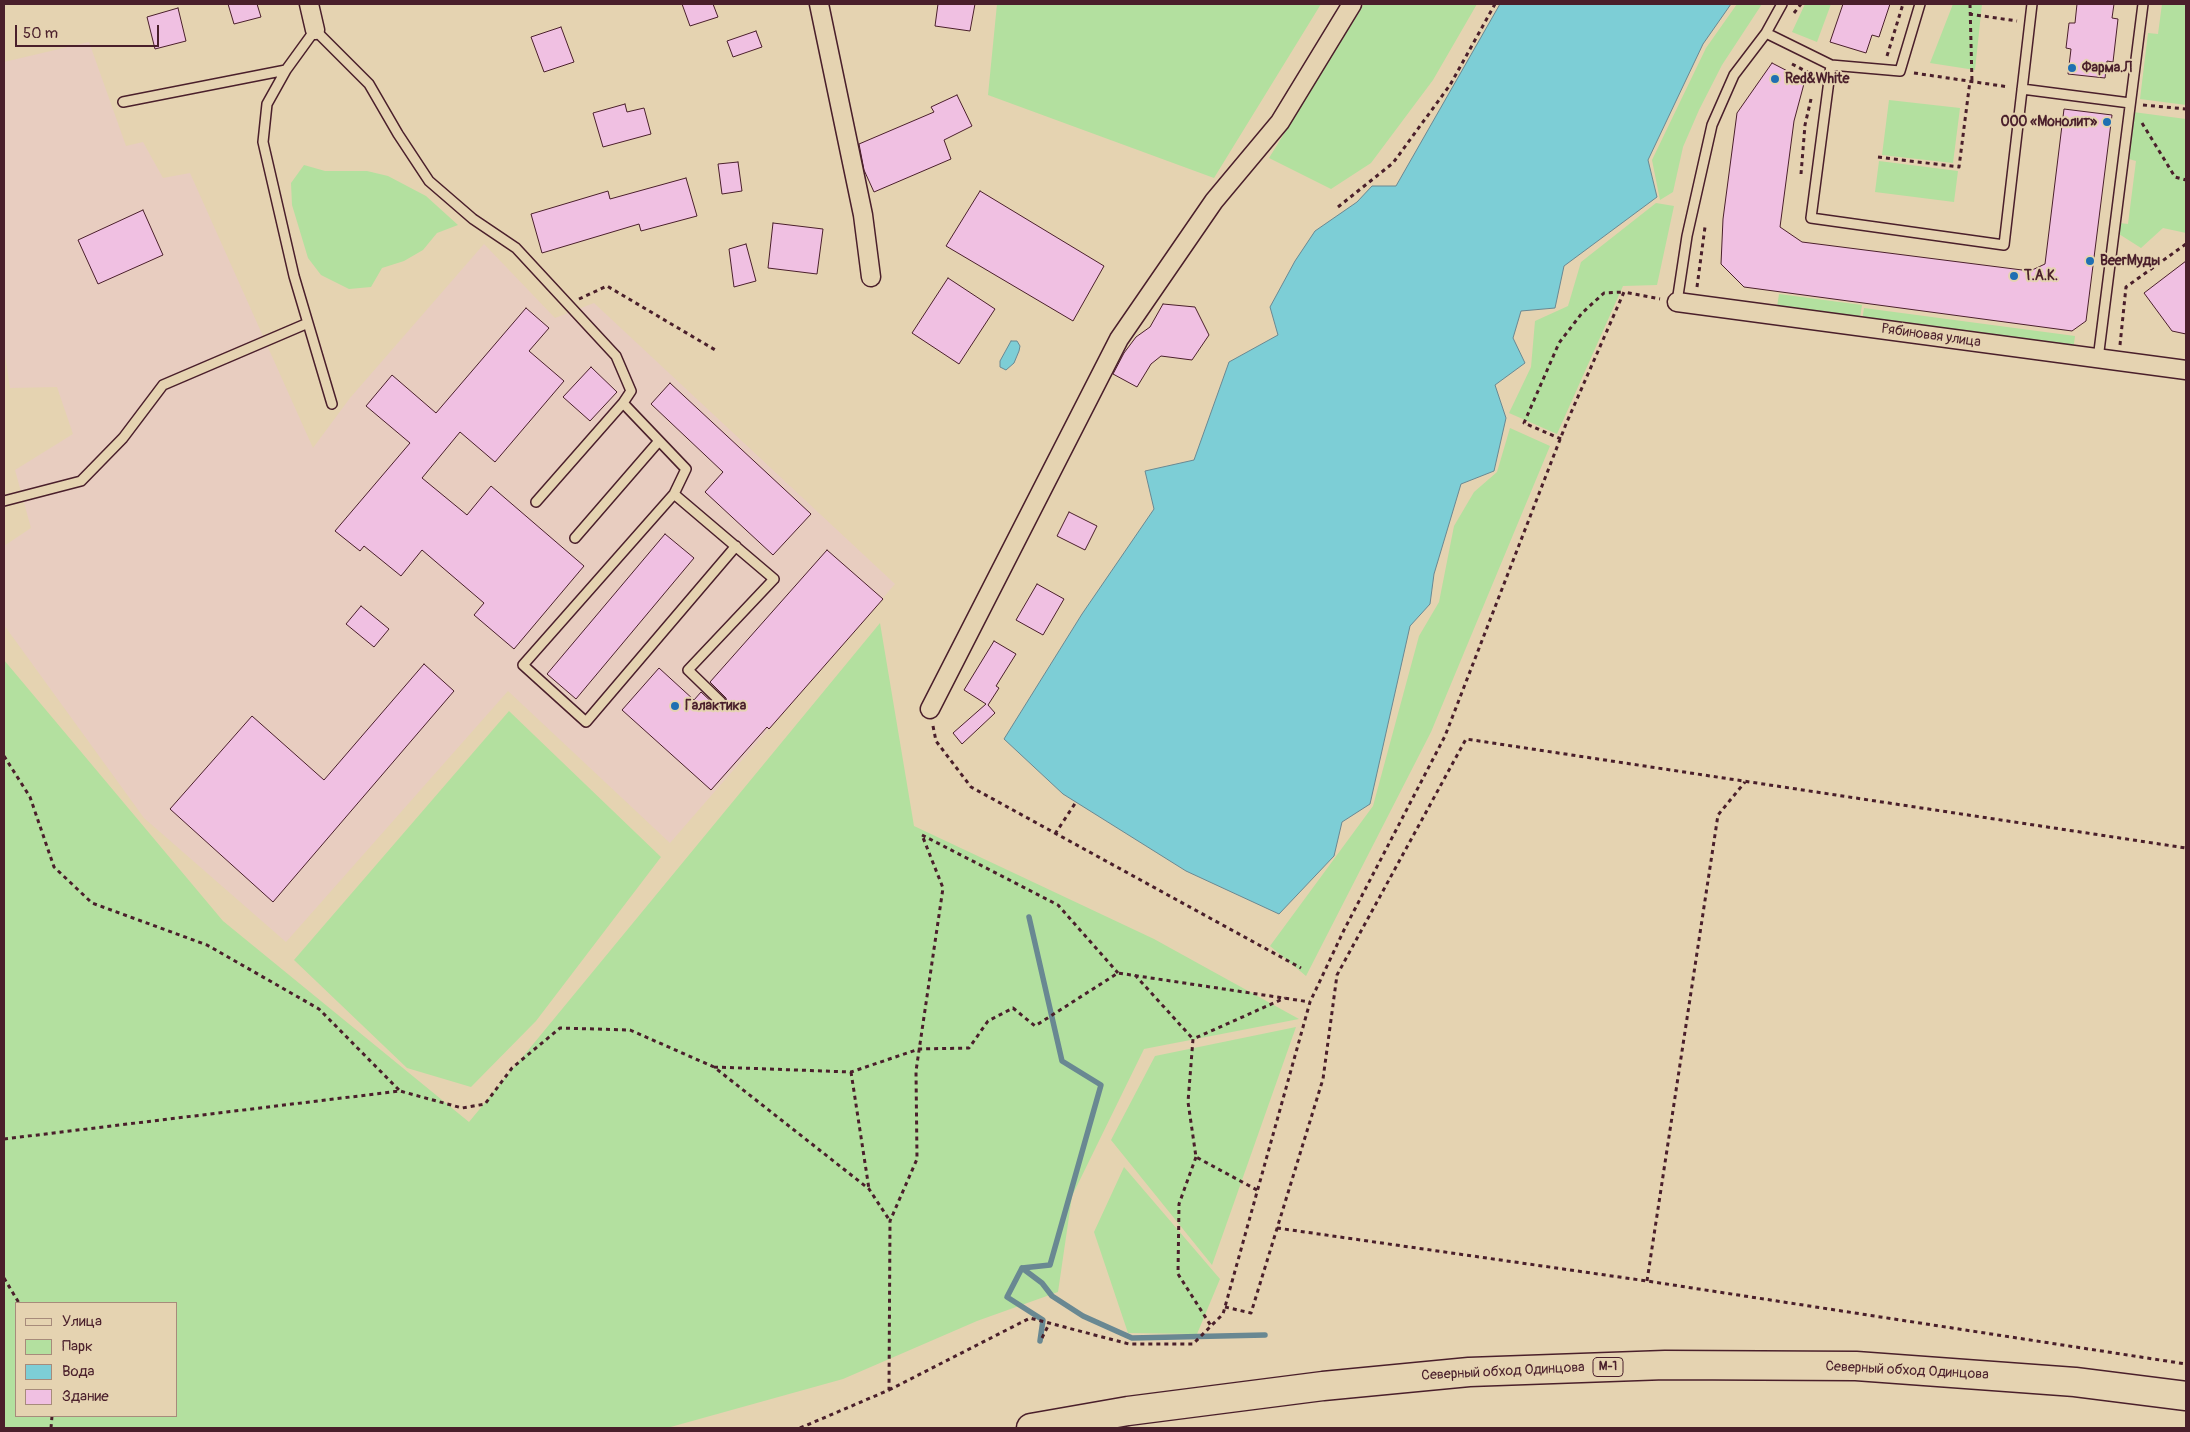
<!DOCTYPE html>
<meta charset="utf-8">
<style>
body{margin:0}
#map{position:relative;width:2190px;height:1432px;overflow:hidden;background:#e5d3b1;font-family:Pangolin,sans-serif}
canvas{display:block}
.frame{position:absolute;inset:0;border:5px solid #4a1f2b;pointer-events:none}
.legend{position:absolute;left:15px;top:1302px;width:162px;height:115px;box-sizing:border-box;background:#e5d3b1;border:1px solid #a78b7b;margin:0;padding:6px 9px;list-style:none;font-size:15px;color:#4a1f2b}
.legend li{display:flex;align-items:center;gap:10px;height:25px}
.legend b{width:25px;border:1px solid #a78b7b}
.scale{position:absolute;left:15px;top:25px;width:144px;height:22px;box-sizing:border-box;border:2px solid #4a1f2b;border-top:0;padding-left:6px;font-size:15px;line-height:18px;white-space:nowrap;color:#4a1f2b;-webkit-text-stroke:4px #e5d3b1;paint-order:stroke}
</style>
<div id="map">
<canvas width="2190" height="1432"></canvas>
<div class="frame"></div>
<ul class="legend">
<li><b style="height:6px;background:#e5d3b1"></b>Улица</li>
<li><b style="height:14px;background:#b3e09f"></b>Парк</li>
<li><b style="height:14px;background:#7dced6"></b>Вода</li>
<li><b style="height:14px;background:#f0c0e2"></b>Здание</li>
</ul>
<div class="scale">50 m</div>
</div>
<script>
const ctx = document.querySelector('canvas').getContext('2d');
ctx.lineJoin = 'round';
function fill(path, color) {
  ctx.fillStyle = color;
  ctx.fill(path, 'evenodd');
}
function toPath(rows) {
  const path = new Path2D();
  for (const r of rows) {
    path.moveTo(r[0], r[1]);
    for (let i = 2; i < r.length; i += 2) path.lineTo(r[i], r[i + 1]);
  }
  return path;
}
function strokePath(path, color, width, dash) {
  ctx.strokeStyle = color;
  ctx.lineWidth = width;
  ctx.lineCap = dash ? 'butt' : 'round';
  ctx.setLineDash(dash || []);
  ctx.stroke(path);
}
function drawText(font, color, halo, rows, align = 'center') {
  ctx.font = font + ' Pangolin,sans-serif';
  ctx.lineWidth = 4;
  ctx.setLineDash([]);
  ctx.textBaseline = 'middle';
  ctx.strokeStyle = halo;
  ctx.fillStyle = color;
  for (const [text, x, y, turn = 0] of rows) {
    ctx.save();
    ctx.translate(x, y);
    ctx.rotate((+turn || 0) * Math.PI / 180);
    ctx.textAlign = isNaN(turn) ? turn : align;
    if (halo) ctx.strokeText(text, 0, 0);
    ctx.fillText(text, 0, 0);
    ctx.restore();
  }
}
const built = toPath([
 [89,42,126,146,143,142,163,178,190,173,313,448,350,398,484,244,555,318,594,303,895,584,670,843,508,691,286,942,144,818,4,625,4,546,31,528,15,470,73,434,57,387,10,388,4,348,4,62]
]);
const green = toPath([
 [997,4,1321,4,1214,178,988,95],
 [1364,4,1477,4,1433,80,1371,163,1331,189,1269,158],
 [1737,4,1762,4,1722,65,1699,110,1683,147,1673,192,1660,200,1652,160,1706,48],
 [1805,4,1831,4,1817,42,1792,32],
 [1953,4,1982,4,1975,70,1930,63],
 [2162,4,2186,4,2186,105,2140,99,2148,33,2158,34],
 [1889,100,1960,108,1953,163,1882,155],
 [2133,112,2186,119,2186,233,2163,228,2141,248,2119,234,2120,223,2128,224,2136,161,2129,159],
 [1879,161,1958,171,1954,202,1875,192],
 [304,165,325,171,367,171,388,176,426,196,458,225,437,233,423,250,404,261,382,268,371,287,349,289,321,275,308,258,292,205,291,183],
 [1656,203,1674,206,1657,285,1623,286,1557,434,1509,413,1531,367,1535,321,1568,306,1581,262],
 [1779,294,1862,305,1860,318,1777,307],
 [1864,308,2075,336,2073,351,1862,321],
 [1510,428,1550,446,1431,732,1306,976,1270,946,1373,806,1419,636,1439,602,1454,526,1474,492,1497,472],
 [880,623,914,826,1154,939,1299,1019,1144,1049,1072,1196,1058,1292,977,1321,843,1379,667,1428,4,1428,4,660,223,921,469,1122],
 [16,1303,176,1303,176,1416,16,1416],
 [509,711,661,857,536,1021,471,1087,407,1068,294,960],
 [1296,1027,1212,1265,1111,1140,1155,1056],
 [1124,1167,1220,1279,1197,1334,1128,1333,1094,1232]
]);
const water = toPath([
 [1500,4,1731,4,1703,44,1648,160,1657,197,1564,266,1555,308,1521,311,1513,338,1525,363,1495,385,1506,418,1494,471,1461,484,1434,574,1430,604,1410,626,1370,804,1342,822,1334,856,1279,914,1186,871,1063,794,1004,739,1082,614,1154,509,1145,471,1194,460,1229,362,1278,335,1270,307,1295,261,1315,231,1357,202,1372,186,1396,186,1500,4],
 [1011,341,1017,341,1020,346,1019,351,1014,363,1006,370,1000,367,1000,361,1011,341]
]);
const stream = toPath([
 [1029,917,1062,1061,1101,1085,1050,1265,1022,1268,1007,1297,1043,1320,1040,1341],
 [1022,1268,1042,1283,1052,1296,1083,1316,1132,1338,1265,1335]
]);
const building = toPath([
 [228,4,257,4,261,17,234,24,228,4],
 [682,4,713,4,718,17,690,26,682,4],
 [938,4,975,4,970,31,935,26,938,4],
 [1843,4,1890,4,1879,37,1872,35,1866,53,1830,42,1843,4],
 [2077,4,2114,4,2112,18,2118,19,2113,62,2107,61,2105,78,2068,74,2071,49,2066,48,2069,23,2075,23,2077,4],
 [178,8,186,41,155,49,147,17,178,8],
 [561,27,574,62,544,72,531,37,561,27],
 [756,31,762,47,733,57,727,41,756,31],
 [1772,63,1805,80,1794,121,1780,227,1802,242,2030,271,2045,264,2064,109,2112,115,2086,321,2072,331,1744,287,1721,264,1723,219,1737,113,1772,63],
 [957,95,972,126,944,140,951,159,874,192,864,170,859,144,934,112,931,107,957,95],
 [625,104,627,112,644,108,651,134,603,147,593,113,625,104],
 [738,162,742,191,722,194,718,164,738,162],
 [686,178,697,216,641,231,639,224,542,253,531,214,608,191,610,199,686,178],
 [980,191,1104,266,1073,321,946,246,980,191],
 [143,210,163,255,98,284,78,240,143,210],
 [773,223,823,229,817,274,768,268,773,223],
 [746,244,756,281,734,287,729,249,746,244],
 [2186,261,2186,334,2172,331,2144,293,2186,261],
 [948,278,995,309,959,364,912,333,948,278],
 [1163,304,1195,307,1209,335,1192,360,1161,356,1151,364,1137,387,1113,374,1124,353,1136,337,1150,327,1163,304],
 [526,308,549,328,529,351,564,381,495,462,460,432,422,478,467,515,491,486,584,566,514,649,474,615,484,603,422,550,401,576,364,546,360,551,335,531,410,443,366,406,392,375,436,413,526,308],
 [591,367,617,392,590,421,563,397,591,367],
 [670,383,811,514,773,555,705,492,723,472,651,404,670,383],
 [1069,512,1097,526,1085,550,1057,536,1069,512],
 [665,534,694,558,576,699,547,674,665,534],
 [827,550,883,599,769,729,767,727,711,790,622,710,659,668,694,700,701,692,717,707,725,707,727,703,726,698,710,682,827,550],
 [1037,584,1064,599,1043,635,1016,620,1037,584],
 [361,606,389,629,374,647,346,624,361,606],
 [994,641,1016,654,996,686,999,688,988,705,995,713,962,744,953,733,986,704,964,690,994,641],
 [424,664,454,691,273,902,170,809,252,716,324,780,424,664]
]);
const path = toPath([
 [1970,4,1972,82],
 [1794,13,1801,4],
 [1969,14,2017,21],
 [1887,56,1903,4],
 [1792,64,1815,76],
 [1914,73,2009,87],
 [2143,105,2186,109],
 [2142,123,2175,177,2186,180],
 [1878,157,1959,167,1970,81],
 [1801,174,1805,125,1811,99],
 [1338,207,1393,163,1450,85,1495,4],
 [1697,287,1705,227],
 [579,299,607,286,717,351],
 [2120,345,2126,287,2186,244],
 [1561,439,1524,423,1559,343,1582,313,1604,293,1624,292],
 [933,726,936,741,971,787,1301,968],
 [4,756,30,797,54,867,92,903,207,945,319,1009,400,1091],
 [1055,834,1076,802],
 [922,835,1058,905,1118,973],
 [1135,975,1193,1039],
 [714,1067,851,1072,919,1049,969,1048,988,1021,1013,1008,1035,1026,1118,973,1310,1002],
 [851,1072,869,1189],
 [4,1139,400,1091,462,1108,485,1104,512,1068,560,1028,630,1030,714,1067,869,1189,890,1221],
 [1196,1157,1179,1204,1178,1274,1211,1326],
 [1257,1190,1196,1157,1188,1102,1193,1039,1285,998],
 [1277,1228,1647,1281,2186,1364],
 [4,1278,19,1303],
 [1647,1281,1718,815,1745,782],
 [1225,1307,1251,1313,1323,1079,1337,975,1466,739,2186,848],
 [1042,1338,1050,1322],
 [889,1390,1030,1318,1129,1344,1193,1344,1223,1314,1310,1002,1344,930,1445,736,1566,424,1624,292,1660,299],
 [51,1428,52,1416],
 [800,1428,889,1390,890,1221,917,1159,916,1071,943,888,922,835]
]);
const service = toPath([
 [1766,33,1831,65,1900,71,1920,4],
 [1831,65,1811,218,2004,245,2032,4],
 [2022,89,2130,103],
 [123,102,286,70],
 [1677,302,1687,236,1712,125,1734,75,1766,33,1782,4],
 [2098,359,2143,4],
 [332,404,294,276,263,142,267,104,286,70,315,30,369,84,398,134,429,181,473,219,516,248,616,356,631,391,623,403,686,469,674,494,774,579,688,670,721,702],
 [674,494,523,665,586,722,736,546],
 [4,501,81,481,123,438,163,385,308,323],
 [536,502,623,403],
 [575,538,659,441]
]);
const minor = toPath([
 [309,4,315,30],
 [819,4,863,215,871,277],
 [1677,302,2186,370],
 [930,709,1119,339,1214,201,1280,122,1352,4]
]);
const trunk = toPath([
 [1031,1428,1128,1411,1323,1386,1469,1372,1665,1365,1856,1366,2075,1382,2186,1396]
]);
const markers = [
 [2072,68,5,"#1f6fb2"],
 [1775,79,5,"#1f6fb2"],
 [2107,122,5,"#1f6fb2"],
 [2090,261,5,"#1f6fb2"],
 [2014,276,5,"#1f6fb2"],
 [675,706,5,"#1f6fb2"]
];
const shields = [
 [1608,1367,30]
];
const shieldNames = [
 ["М-1",1608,1367]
];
const poiNames = [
 ["Фарма.Л",2082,68],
 ["Red&White",1785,79],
 ["ООО «Монолит»",2097,122,"right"],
 ["BeerМуды",2100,261],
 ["Т.А.К.",2024,276],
 ["Галактика",685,706]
];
const streetNames = [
 ["Рябиновая улица",1931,336,8],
 ["Северный обход Одинцова",1907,1371,3],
 ["Северный обход Одинцова",1503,1372,-3]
];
fill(built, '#e8cdc0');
fill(green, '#b3e09f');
fill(water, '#7dced6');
strokePath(water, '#698892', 1);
strokePath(stream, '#698892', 5.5);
fill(building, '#f0c0e2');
strokePath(building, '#4a1f2b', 1);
strokePath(service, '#4a1f2b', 12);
strokePath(minor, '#4a1f2b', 21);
strokePath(trunk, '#4a1f2b', 31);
strokePath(path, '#4a1f2b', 3, [4, 4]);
strokePath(service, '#e5d3b1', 9);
strokePath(minor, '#e5d3b1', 18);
strokePath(trunk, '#e5d3b1', 28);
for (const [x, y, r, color] of markers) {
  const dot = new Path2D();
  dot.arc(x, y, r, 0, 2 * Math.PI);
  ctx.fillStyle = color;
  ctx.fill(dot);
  strokePath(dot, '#e5d3b1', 2);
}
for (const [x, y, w] of shields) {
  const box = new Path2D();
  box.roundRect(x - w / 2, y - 9.5, w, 19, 4);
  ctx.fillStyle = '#e5d3b1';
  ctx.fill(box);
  strokePath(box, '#4a1f2b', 1);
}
drawText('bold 12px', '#4a1f2b', null, shieldNames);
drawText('bold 14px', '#4a1f2b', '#e5d3b1', poiNames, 'left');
drawText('14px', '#4a1f2b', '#e5d3b1', streetNames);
</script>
